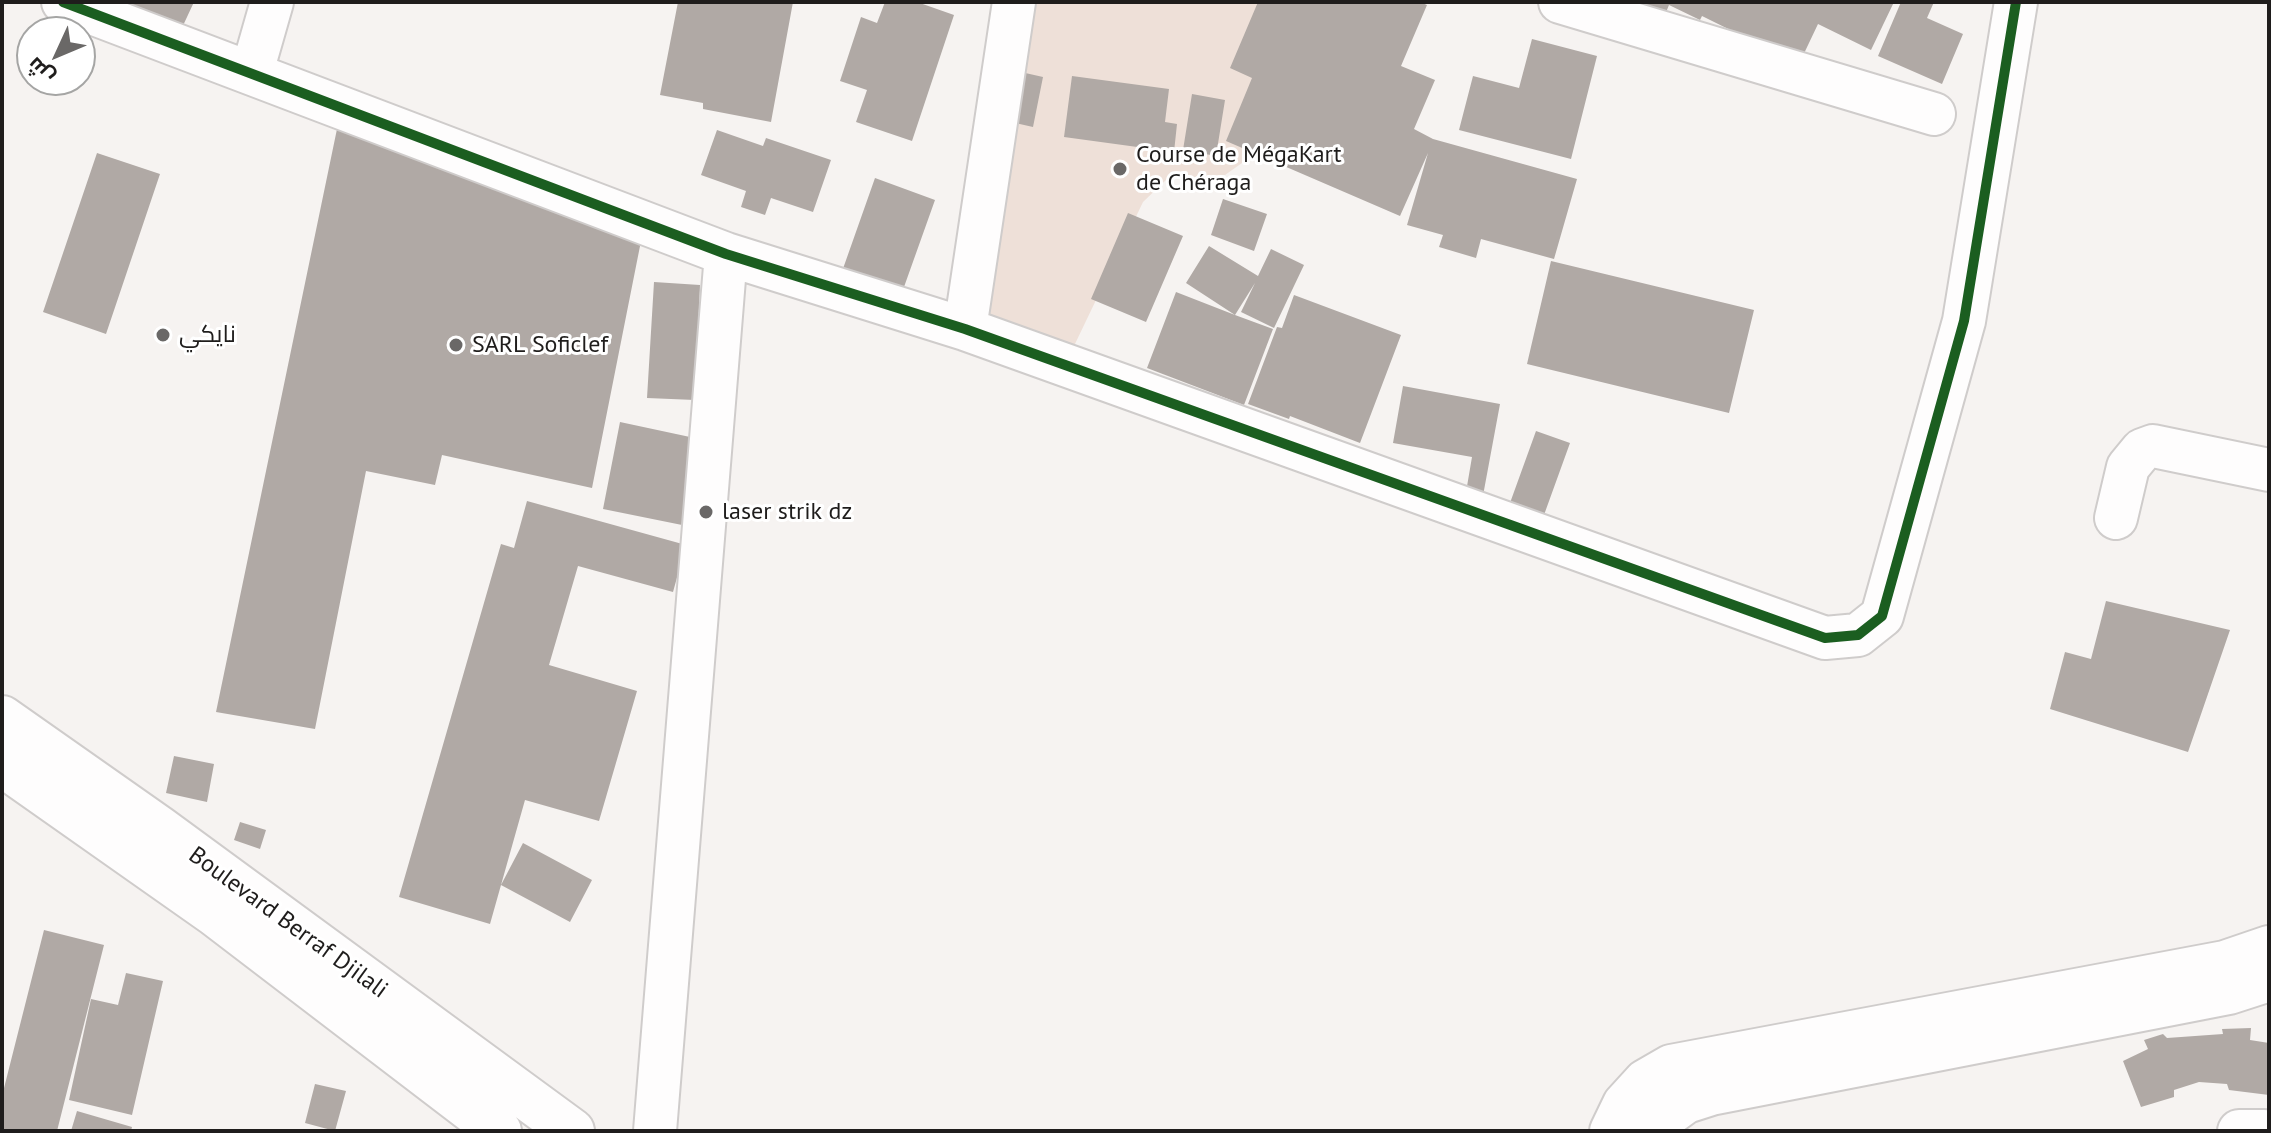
<!DOCTYPE html>
<meta charset="utf-8">
<style>
body{margin:0}
#map{position:relative;width:2271px;height:1133px;overflow:hidden;background:#f6f3f1;font-family:"PT Sans",Cairo,sans-serif}
canvas{display:block}
.frame{position:absolute;inset:0;border:4px solid #1f1d1c;pointer-events:none}
.north{position:absolute;left:16px;top:16px;width:80px;height:80px;box-sizing:border-box;background:#fff;border:2px solid #a5a5a4;border-radius:50%;rotate:226deg;font-size:22px;font-weight:700;line-height:32px;text-align:center;color:#1f1d1c}
.north::after{content:'';display:block;margin:auto;width:28px;height:36px;background:#6a6867;clip-path:polygon(50% 0,100% 100%,50% 72%,0 100%)}
</style>
<div id="map">
<canvas width="2271" height="1133"></canvas>
<div class="frame"></div>
<div class="north">ش</div>
</div>
<script>
const ctx = document.querySelector('canvas').getContext('2d');
ctx.lineJoin = 'round';
function fill(path, color) {
  ctx.fillStyle = color;
  ctx.fill(path, 'evenodd');
}
function toPath(rows) {
  const path = new Path2D();
  for (const r of rows) {
    path.moveTo(r[0], r[1]);
    for (let i = 2; i < r.length; i += 2) path.lineTo(r[i], r[i + 1]);
  }
  return path;
}
function strokePath(path, color, width, dash) {
  ctx.strokeStyle = color;
  ctx.lineWidth = width;
  ctx.lineCap = dash ? 'butt' : 'round';
  ctx.setLineDash(dash || []);
  ctx.stroke(path);
}
function drawText(font, color, halo, rows, align = 'center') {
  ctx.font = font + ' "PT Sans",Cairo,sans-serif';
  ctx.lineWidth = 6;
  ctx.setLineDash([]);
  ctx.textBaseline = 'middle';
  ctx.strokeStyle = halo;
  ctx.fillStyle = color;
  for (const [text, x, y, turn = 0] of rows) {
    ctx.save();
    ctx.translate(x, y);
    ctx.rotate((+turn || 0) * Math.PI / 180);
    ctx.textAlign = isNaN(turn) ? turn : align;
    if (halo) ctx.strokeText(text, 0, 0);
    ctx.fillText(text, 0, 0);
    ctx.restore();
  }
}
const green = toPath([
 [1034,2,1285,2,1242,163,1225,175,1167,179,1143,202,1074,346,983,319]
]);
const building = toPath([
 [112,2,194,2,180,32],
 [678,2,793,2,771,122,703,109,703,103,660,95],
 [885,2,917,2,954,15,912,141,856,122,867,90,840,81,861,17,877,23],
 [1258,2,1420,2,1427,5,1401,66,1435,80,1414,129,1433,139,1577,179,1554,259,1481,239,1476,258,1439,247,1443,235,1407,225,1428,153,1400,216,1226,141,1252,78,1230,68],
 [1598,2,1894,2,1871,50,1818,24,1799,64,1702,16,1700,20,1669,5,1660,27],
 [1901,2,1934,2,1927,18,1963,34,1942,84,1878,56],
 [1532,39,1597,56,1571,159,1459,130,1473,76,1519,88],
 [1012,70,1043,77,1033,127,1002,120],
 [1072,76,1169,89,1165,122,1177,124,1174,152,1064,137],
 [1192,94,1225,100,1216,156,1183,150],
 [337,129,642,236,592,488,442,455,435,485,366,471,315,729,216,712],
 [717,130,763,146,766,138,831,160,813,212,771,198,765,215,741,207,746,191,701,175],
 [97,153,160,174,106,334,43,312],
 [875,178,935,200,899,301,839,280],
 [1223,199,1267,214,1254,251,1211,235],
 [1128,213,1183,236,1146,322,1091,299],
 [1209,246,1258,276,1271,249,1304,265,1274,328,1241,312,1255,283,1235,315,1273,329,1244,405,1147,368,1176,292,1235,315,1186,283],
 [1551,261,1754,310,1729,413,1527,364],
 [654,282,700,285,695,400,647,398],
 [1294,295,1401,335,1360,443,1290,416,1289,419,1248,404,1277,327,1282,328],
 [1403,386,1500,404,1482,501,1465,498,1472,457,1393,443],
 [620,422,704,440,687,526,603,509],
 [1536,431,1570,443,1540,526,1506,514],
 [527,501,686,545,673,592,578,566,549,665,637,691,599,821,525,800,501,885,523,843,592,880,570,922,501,885,490,924,399,897,501,544,514,548],
 [2106,601,2230,630,2188,752,2050,709,2065,652,2091,659],
 [174,756,214,764,207,802,166,793],
 [240,822,266,830,260,849,234,840],
 [44,930,104,945,57,1131,2,1131,2,1096],
 [126,973,163,981,132,1115,69,1100,91,999,118,1005],
 [2251,1028,2250,1040,2269,1043,2269,1095,2229,1090,2227,1084,2199,1082,2174,1090,2174,1097,2141,1107,2123,1061,2148,1049,2144,1040,2163,1034,2167,1038,2223,1034,2222,1029],
 [315,1084,346,1091,335,1131,305,1123],
 [77,1111,132,1127,131,1131,71,1131]
]);
const minor = toPath([
 [63,2,726,254,965,329,1825,638,1858,635,1882,616,1964,321,2016,2],
 [1560,2,1934,114],
 [252,72,272,2],
 [965,329,1014,2],
 [2116,518,2128,467,2142,450,2153,446,2269,470],
 [655,1131,726,254],
 [1611,1131,1624,1104,1645,1081,1671,1066,2225,962,2269,947],
 [1654,1131,1664,1118,1686,1102,1711,1094,2229,993,2269,980],
 [2239,1131,2264,1131]
]);
const highway = toPath([
 [2,718,160,829,572,1131],
 [2,764,215,914,499,1131]
]);
const cycleway = toPath([
 [63,2,726,254,965,329,1825,638,1858,635,1882,616,1964,321,2016,2]
]);
const markers = [
 [1120,169,8,"#6a6867"],
 [163,335,8,"#6a6867"],
 [456,345,8,"#6a6867"],
 [706,512,8,"#6a6867"]
];
const poiNames = [
 ["Course de MégaKart",1136,155],
 ["de Chéraga",1136,183],
 ["نايكي",179,335],
 ["SARL Soficlef",472,345],
 ["laser strik dz",722,512]
];
const streetNames = [
 ["Boulevard Berraf Djilali",288,923,36]
];
fill(green, '#eee0d8');
fill(building, '#b0a9a5');
strokePath(minor, '#cfcccb', 46);
strokePath(highway, '#cfcccb', 48);
strokePath(minor, '#fefdfd', 42);
strokePath(highway, '#fefdfd', 44);
strokePath(cycleway, '#1b5e20', 10);
for (const [x, y, r, color] of markers) {
  const dot = new Path2D();
  dot.arc(x, y, r, 0, 2 * Math.PI);
  ctx.fillStyle = color;
  ctx.fill(dot);
  strokePath(dot, '#fff', 3);
}
drawText('24px', '#1f1d1c', '#fff', poiNames, 'left');
drawText('24px', '#1f1d1c', '#fff', streetNames);
</script>
